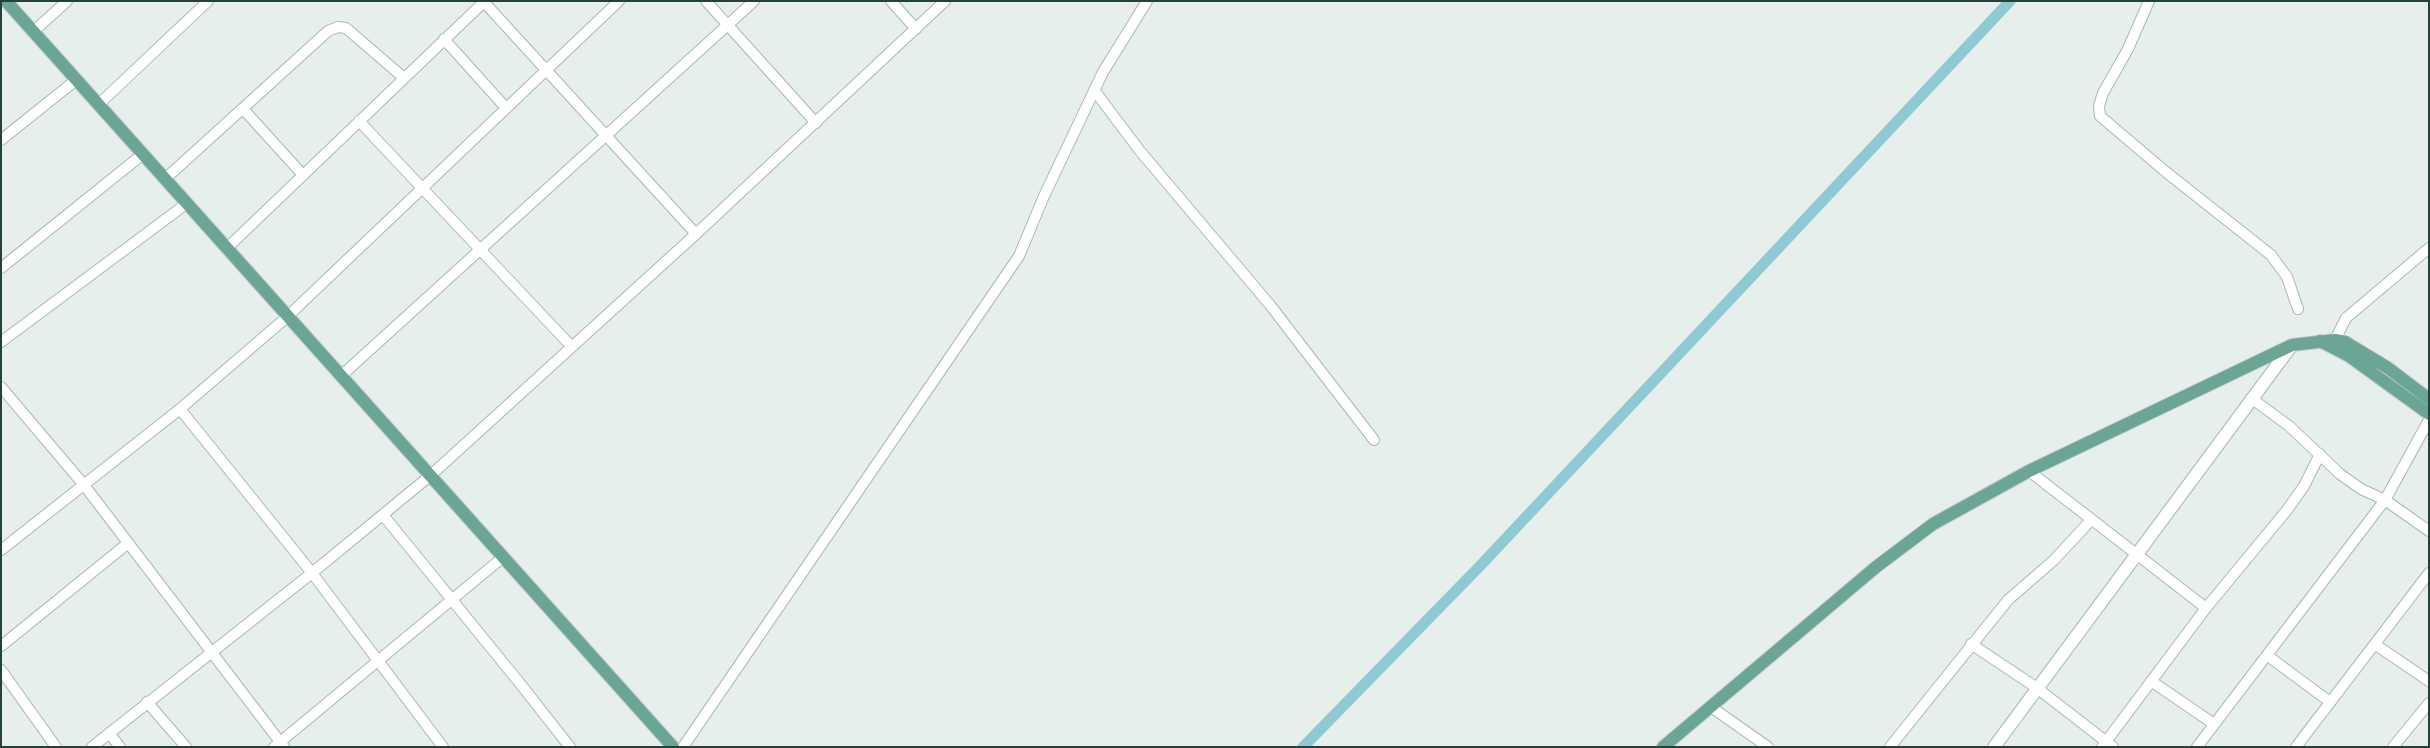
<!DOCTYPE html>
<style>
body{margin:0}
#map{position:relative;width:2430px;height:748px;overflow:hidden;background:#e6efeb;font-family:Overpass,sans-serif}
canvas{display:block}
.frame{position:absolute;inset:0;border:2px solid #24423a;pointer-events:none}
</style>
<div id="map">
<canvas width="2430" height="748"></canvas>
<div class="frame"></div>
</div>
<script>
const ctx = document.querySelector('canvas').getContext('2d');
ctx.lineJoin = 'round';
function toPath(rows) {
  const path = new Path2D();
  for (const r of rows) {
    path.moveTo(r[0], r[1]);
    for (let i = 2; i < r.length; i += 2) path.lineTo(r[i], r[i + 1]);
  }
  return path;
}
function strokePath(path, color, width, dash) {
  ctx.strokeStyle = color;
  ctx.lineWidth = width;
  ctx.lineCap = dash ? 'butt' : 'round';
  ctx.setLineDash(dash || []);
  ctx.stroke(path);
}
const canal = toPath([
 [1303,747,1480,566,2010,1]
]);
const minor = toPath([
 [483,1,696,234],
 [706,1,816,123],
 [891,1,916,29],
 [2149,1,2128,49,2103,93,2099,106,2100,116,2166,172,2271,255,2287,277,2298,309],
 [33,32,67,1],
 [444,39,506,108],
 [1094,90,1140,151,1270,305,1374,440],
 [98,105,208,1],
 [244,110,303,175],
 [359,121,571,346],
 [1,140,76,80],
 [165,179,328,31,338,27,346,28,404,78],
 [226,249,485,1],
 [1,268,143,154],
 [1,342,186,204],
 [2332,346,2346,318,2429,248],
 [341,376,754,1],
 [1,387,84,485,284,747],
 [2251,398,2289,426,2340,474,2361,489,2385,500,2429,531],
 [180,409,312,573,443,747],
 [2029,471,2206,608],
 [383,515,522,686,570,747],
 [1,550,180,409,287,317,619,1],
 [1971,644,2037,688,2113,747],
 [2376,645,2429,681],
 [1,646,127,544],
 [2268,656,2330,702],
 [1,670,56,747],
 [2151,681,2214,724],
 [147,702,186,747],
 [1711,707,1768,747],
 [109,733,120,747],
 [92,747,312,573,431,475,696,234,945,1],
 [274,747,502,558],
 [683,747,1019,256,1044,196,1103,72,1147,1],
 [1890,747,2008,600,2054,560,2091,520],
 [2102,747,2206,608,2287,510,2304,486,2320,454],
 [2197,747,2385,500,2429,420],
 [2296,747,2429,573],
 [2393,747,2429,703]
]);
const tertiary = toPath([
 [1994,747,2292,345]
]);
const primary = toPath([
 [6,1,673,747],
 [2320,341,2349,356,2429,414],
 [1663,747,1876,567,1933,524,2029,471,2292,345,2335,340,2345,342,2388,368,2429,399]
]);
strokePath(canal, '#8ec9d4', 11);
strokePath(minor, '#a8b8b2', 12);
strokePath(tertiary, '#a8b8b2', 14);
strokePath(primary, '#c2cac8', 14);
strokePath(minor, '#fff', 10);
strokePath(tertiary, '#fff', 12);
strokePath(primary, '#6aa596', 12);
</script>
